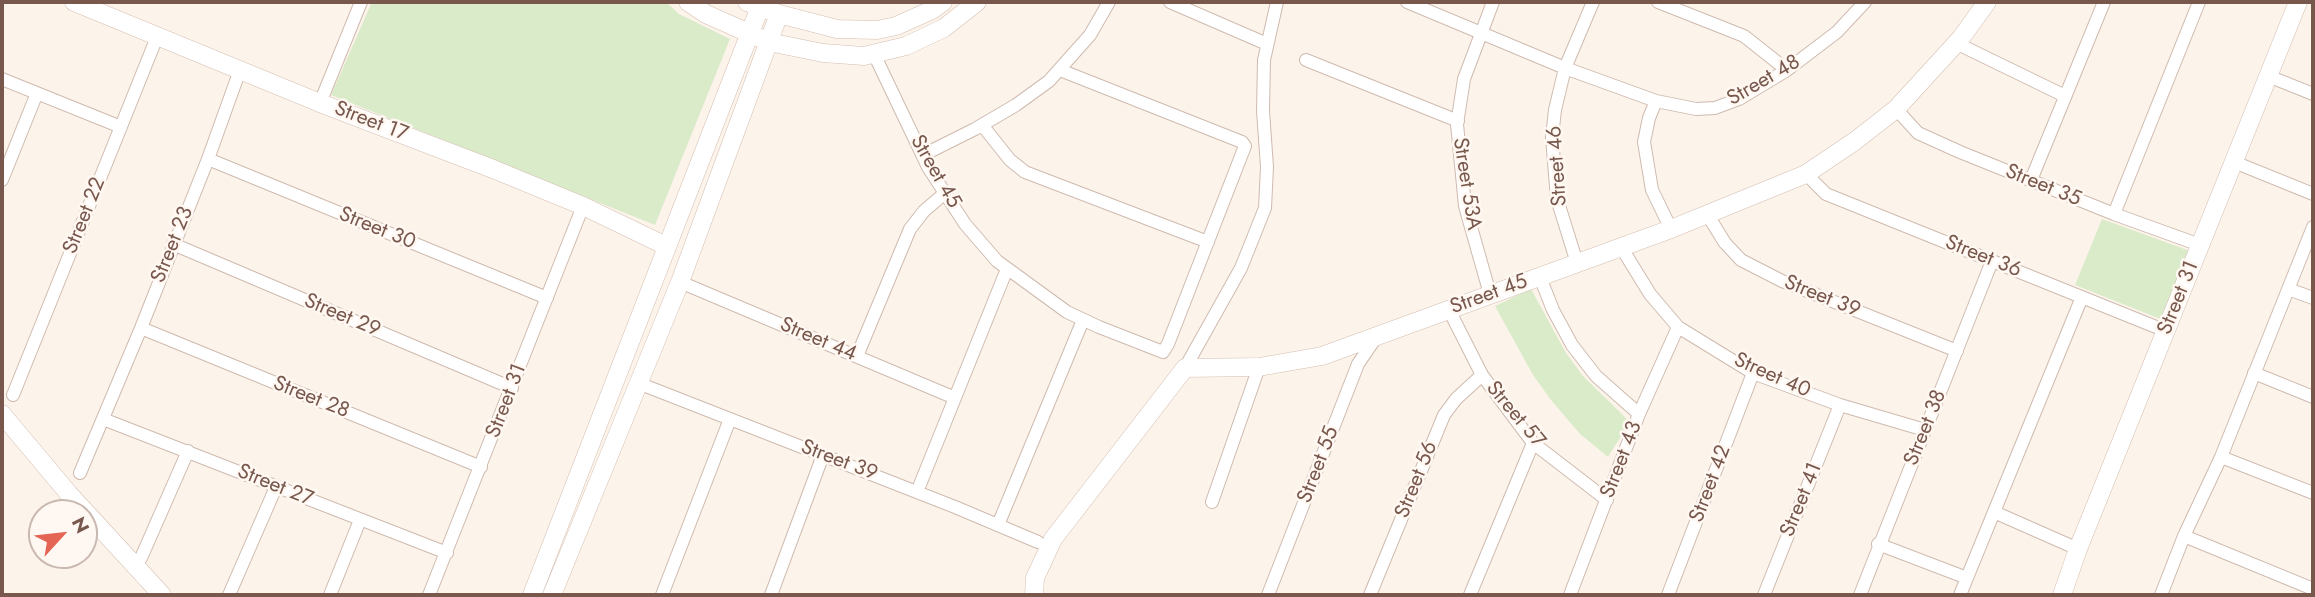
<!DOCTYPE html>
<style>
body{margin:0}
#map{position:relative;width:2315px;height:597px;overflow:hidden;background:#fcf4eb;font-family:Jost,sans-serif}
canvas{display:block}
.frame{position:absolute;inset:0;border:4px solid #78584d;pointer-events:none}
.north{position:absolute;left:28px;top:499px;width:70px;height:70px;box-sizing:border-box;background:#fff8f2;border:2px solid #c9b8b0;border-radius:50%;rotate:63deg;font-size:19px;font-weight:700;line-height:28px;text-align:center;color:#78584d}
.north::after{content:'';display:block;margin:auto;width:24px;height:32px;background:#e46553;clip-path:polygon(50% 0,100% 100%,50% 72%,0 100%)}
</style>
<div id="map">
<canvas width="2315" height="597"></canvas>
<div class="frame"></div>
<div class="north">N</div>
</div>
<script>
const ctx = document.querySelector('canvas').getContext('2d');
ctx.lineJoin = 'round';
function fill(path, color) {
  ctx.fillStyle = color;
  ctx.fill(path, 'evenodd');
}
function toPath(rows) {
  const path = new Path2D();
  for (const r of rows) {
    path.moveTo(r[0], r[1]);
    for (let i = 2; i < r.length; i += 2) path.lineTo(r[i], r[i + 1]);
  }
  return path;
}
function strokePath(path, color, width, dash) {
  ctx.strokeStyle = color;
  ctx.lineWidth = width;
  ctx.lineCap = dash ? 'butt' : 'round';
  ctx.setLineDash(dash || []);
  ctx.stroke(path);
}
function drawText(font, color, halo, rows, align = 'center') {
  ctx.font = font + ' Jost,sans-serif';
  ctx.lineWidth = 5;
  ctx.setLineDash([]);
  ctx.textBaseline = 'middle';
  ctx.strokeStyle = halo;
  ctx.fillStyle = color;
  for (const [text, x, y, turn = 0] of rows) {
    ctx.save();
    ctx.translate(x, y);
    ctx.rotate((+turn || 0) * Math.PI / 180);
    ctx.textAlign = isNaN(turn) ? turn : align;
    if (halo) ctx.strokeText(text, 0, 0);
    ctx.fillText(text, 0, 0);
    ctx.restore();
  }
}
const green = toPath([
 [372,2,666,2,679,14,730,39,655,225,331,95],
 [2102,219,2190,251,2163,320,2075,285],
 [1531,289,1566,353,1583,376,1630,422,1608,457,1580,434,1551,400,1533,375,1495,306]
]);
const street = toPath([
 [1170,2,1267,44],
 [1407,2,1565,68,1656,101,1696,109,1715,108,1739,99,1787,70,1837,32,1865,2],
 [1658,2,1744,36,1787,70],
 [1956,43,2065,96],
 [874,54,928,167,965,224,997,261,1067,312,1099,327,1163,352,1168,344,1245,146,1242,142,1060,70],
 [1306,60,1458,121],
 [2268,76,2313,94],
 [2,79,121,127],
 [1656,101,1649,118,1644,142,1652,190,1671,229],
 [320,103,361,2],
 [1896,109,1918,133,1960,152,2114,214,2200,245],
 [982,125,1010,160,1025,172,1208,242],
 [923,155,975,129,1016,105,1049,81,1090,35,1109,2],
 [208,159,547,298],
 [2234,162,2313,194],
 [1806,174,1826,194,2166,331],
 [2,180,37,93],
 [2031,180,2104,2],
 [1707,214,1725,243,1741,260,1782,281,1957,351],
 [2114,214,2199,2],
 [173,244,512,388],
 [1621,247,1650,294,1678,327,1753,373,1840,405,1925,430],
 [1577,263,1557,199,1552,137,1555,110,1565,68,1593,2],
 [1540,277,1553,310,1572,345,1596,376,1639,414],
 [680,282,955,398],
 [2288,289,2313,298],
 [1490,294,1465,206,1457,124,1464,79,1493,2],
 [1449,310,1482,375,1533,443,1607,500],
 [141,328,481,467],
 [857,356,910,229,924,211,945,193],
 [1185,368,1241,268,1265,208,1267,167,1263,111,1264,60,1277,2],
 [2254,373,2313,397],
 [638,383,955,507,1038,542],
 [13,395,157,37],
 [103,419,447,553],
 [2221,457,2313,493],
 [80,473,141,328,208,159,240,70],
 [917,492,1007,269],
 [1212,502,1259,367],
 [1994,512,2078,549],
 [998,525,1083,320],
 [2184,536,2313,589],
 [1878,544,1967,578],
 [141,558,188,451],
 [229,595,276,487],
 [330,595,360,520],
 [429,595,583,206],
 [662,595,730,419],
 [771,595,823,455],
 [1268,595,1358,364,1375,339],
 [1370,595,1444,415,1456,399,1482,375],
 [1470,595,1533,443],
 [1570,595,1639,414,1678,327],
 [1668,595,1753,373],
 [1764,595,1840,405],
 [1860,595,1992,261],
 [1960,595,2082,297],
 [2161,595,2184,536,2221,457,2313,227]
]);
const secondary = toPath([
 [74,2,320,103,493,169,583,206,666,246],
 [688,2,706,14,769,42,823,53,864,56,906,46,944,28,977,2],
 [747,2,779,14,837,29,877,30,896,26,932,10,943,2],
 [2,414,69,494,162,595],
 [532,595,760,7],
 [552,595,680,282,779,14],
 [1034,595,1035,578,1053,539,1185,368,1259,367,1322,356,1671,229,1806,174,1855,141,1896,109,1961,38,1987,2],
 [2062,595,2078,549,2298,2]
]);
const streetNames = [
 ["Street 48",1764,81,-30],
 ["Street 17",371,122,21],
 ["Street 46",1558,166,-94],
 ["Street 45",935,172,60],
 ["Street 53A",1466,184,81],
 ["Street 35",2043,186,22],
 ["Street 22",85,216,-68],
 ["Street 30",377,229,22],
 ["Street 23",173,245,-68],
 ["Street 36",1983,257,22],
 ["Street 45",1489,295,-20],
 ["Street 39",1822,297,22],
 ["Street 31",2179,298,-68],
 ["Street 29",342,316,23],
 ["Street 44",818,340,23],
 ["Street 40",1772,376,24],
 ["Street 28",311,398,22],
 ["Street 31",507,401,-69],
 ["Street 57",1515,415,50],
 ["Street 38",1926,428,-68],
 ["Street 43",1622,460,-69],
 ["Street 39",839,461,21],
 ["Street 55",1319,465,-69],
 ["Street 56",1417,480,-68],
 ["Street 42",1711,484,-69],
 ["Street 27",275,486,22],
 ["Street 41",1802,500,-68]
];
fill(green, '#daebc9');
strokePath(street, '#cfbaaf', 14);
strokePath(secondary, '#d5bdb0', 19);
strokePath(street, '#fff', 12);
strokePath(secondary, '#fff', 18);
drawText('21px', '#78584d', '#fff8f2', streetNames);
</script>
